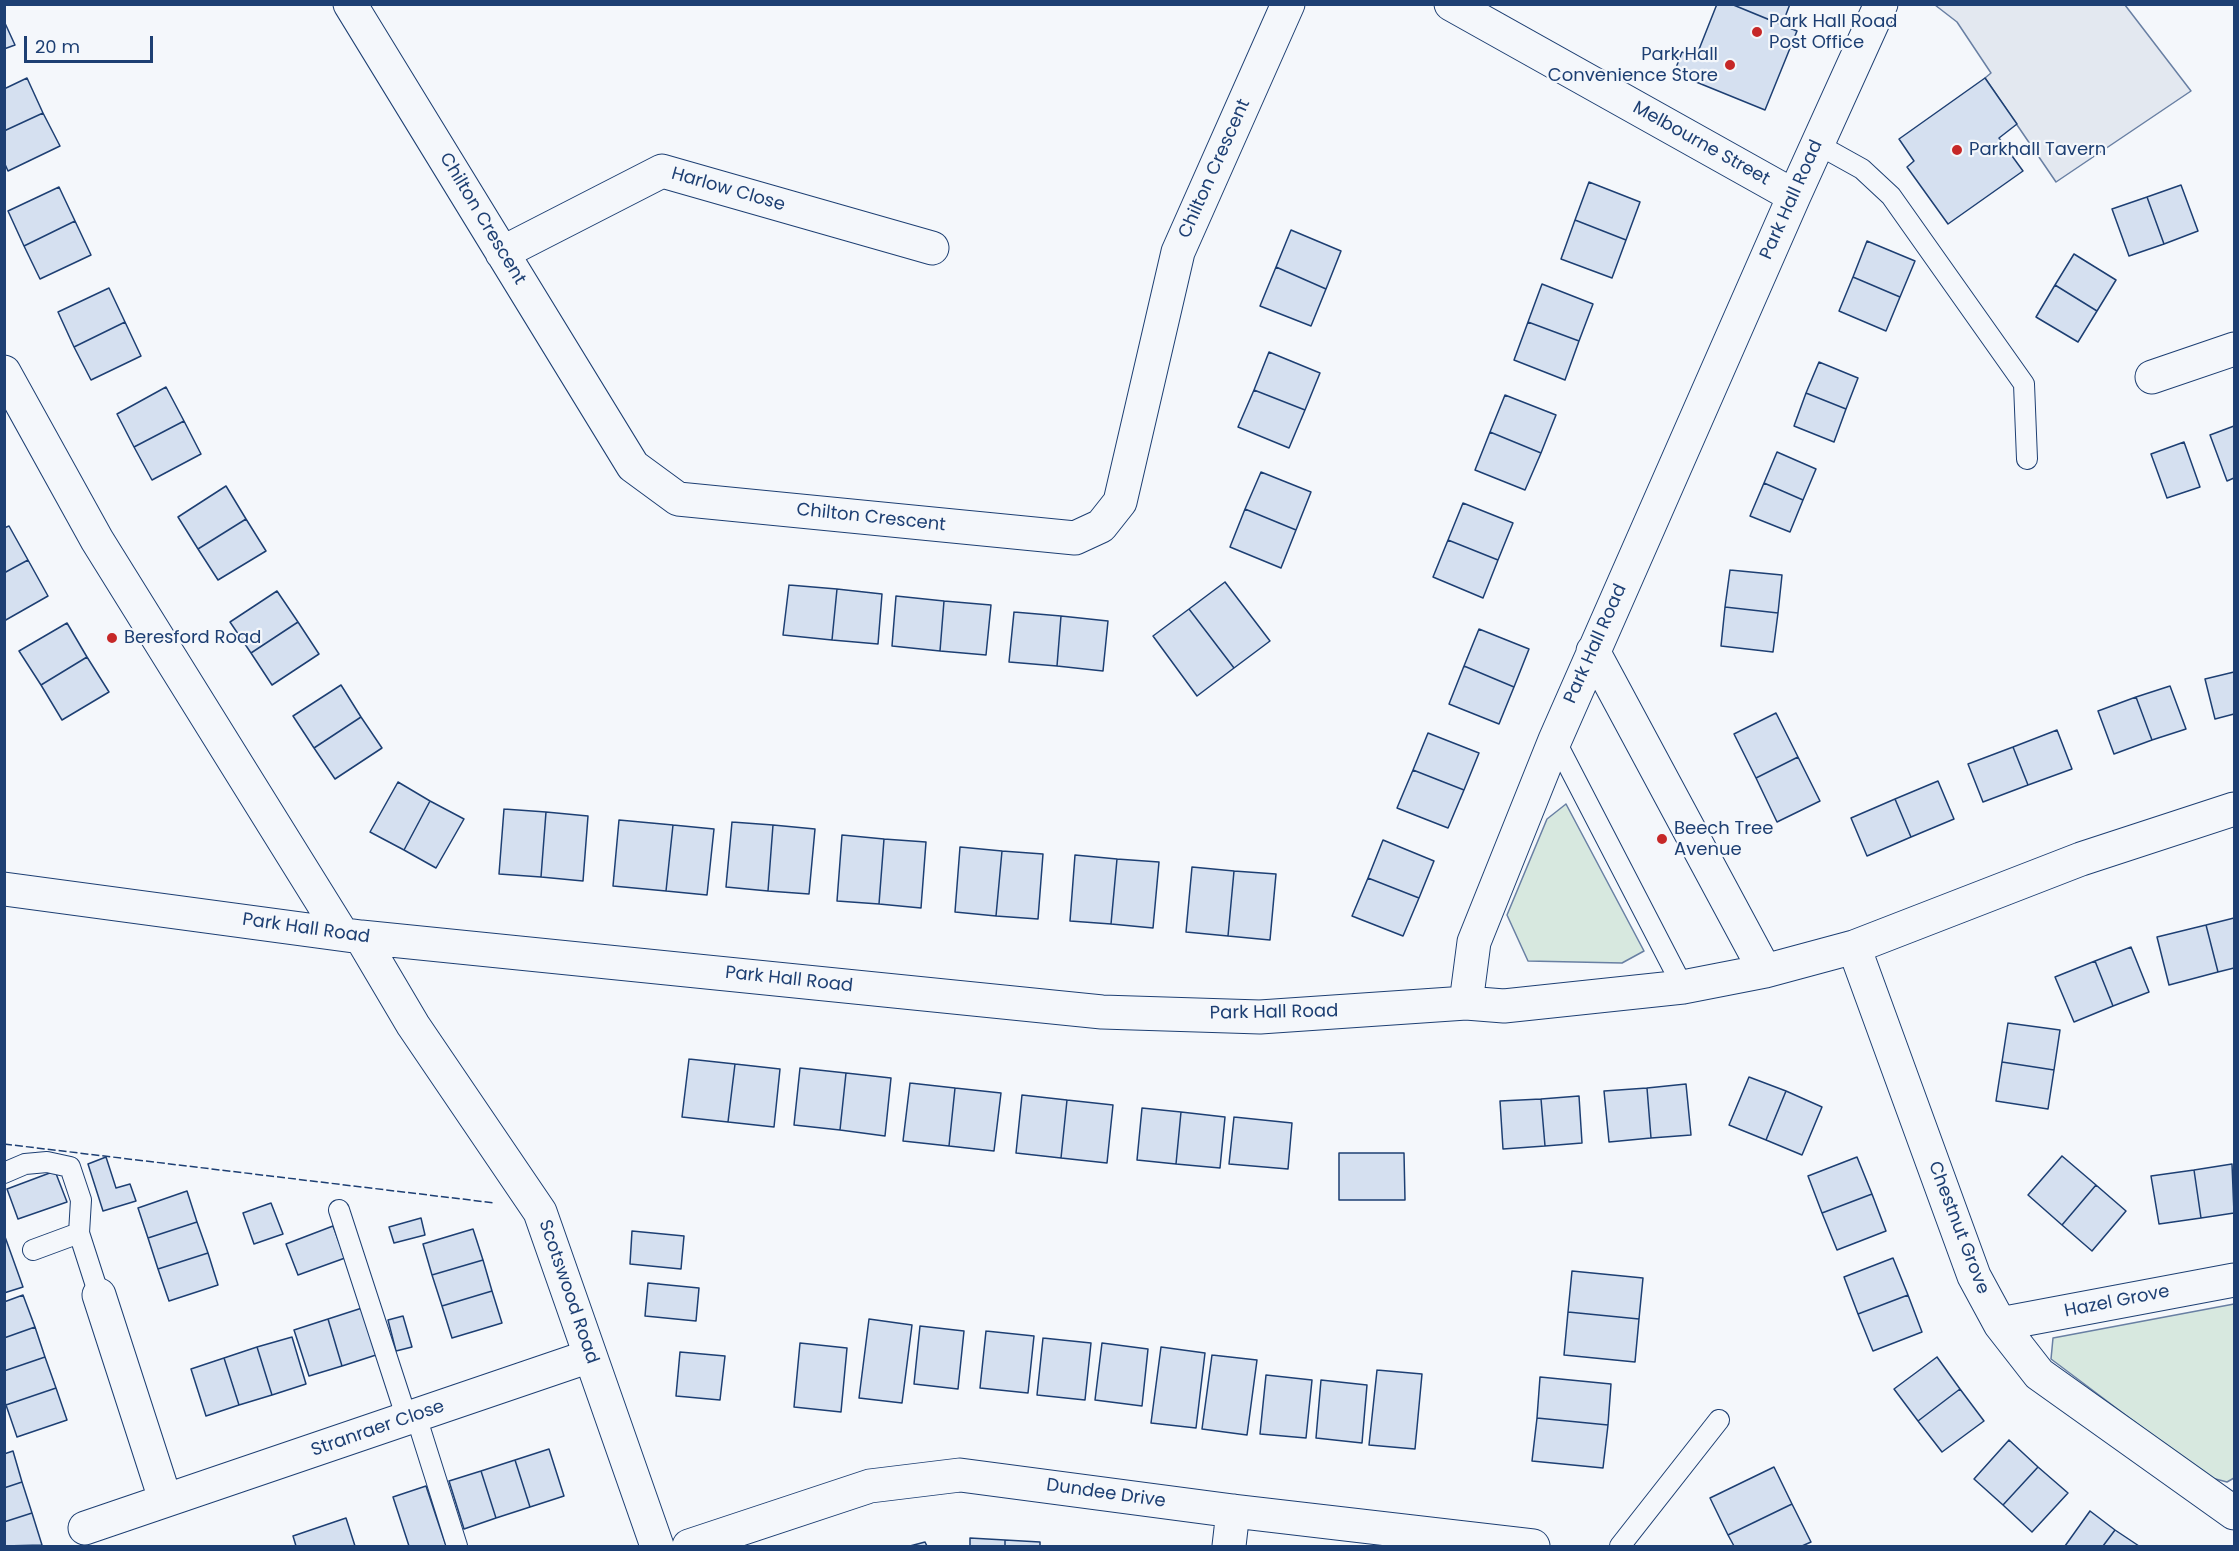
<!DOCTYPE html>
<style>
body{margin:0}
#map{position:relative;width:2239px;height:1551px;overflow:hidden;background:#f4f7fb;font-family:Poppins,sans-serif}
canvas{display:block}
.frame{position:absolute;inset:0;border:6px solid #1d3f73;pointer-events:none}
.scale{position:absolute;left:24px;top:36px;width:129px;height:27px;box-sizing:border-box;border:3px solid #1d3f73;border-top:0;padding-left:8px;font-size:18px;line-height:21px;white-space:nowrap;color:#1d3f73;-webkit-text-stroke:4px #f4f7fb;paint-order:stroke}
</style>
<div id="map">
<canvas width="2239" height="1551"></canvas>
<div class="frame"></div>
<div class="scale">20 m</div>
</div>
<script>
const ctx = document.querySelector('canvas').getContext('2d');
ctx.lineJoin = 'round';
function fill(path, color) {
  ctx.fillStyle = color;
  ctx.fill(path, 'evenodd');
}
function toPath(rows) {
  const path = new Path2D();
  for (const r of rows) {
    path.moveTo(r[0], r[1]);
    for (let i = 2; i < r.length; i += 2) path.lineTo(r[i], r[i + 1]);
  }
  return path;
}
function strokePath(path, color, width, dash) {
  ctx.strokeStyle = color;
  ctx.lineWidth = width;
  ctx.lineCap = dash ? 'butt' : 'round';
  ctx.setLineDash(dash || []);
  ctx.stroke(path);
}
function drawText(font, color, halo, rows, align = 'center') {
  ctx.font = font + ' Poppins,sans-serif';
  ctx.lineWidth = 4.5;
  ctx.setLineDash([]);
  ctx.textBaseline = 'middle';
  ctx.strokeStyle = halo;
  ctx.fillStyle = color;
  for (const [text, x, y, turn = 0] of rows) {
    ctx.save();
    ctx.translate(x, y);
    ctx.rotate((+turn || 0) * Math.PI / 180);
    ctx.textAlign = isNaN(turn) ? turn : align;
    if (halo) ctx.strokeText(text, 0, 0);
    ctx.fillText(text, 0, 0);
    ctx.restore();
  }
}
const green = toPath([
 [1566,804,1644,951,1622,963,1528,961,1507,915,1547,819,1566,804],
 [2234,1304,2234,1478,2227,1482,2208,1477,2051,1359,2053,1338,2234,1304]
]);
const parking = toPath([
 [1935,5,2125,5,2191,91,2056,182,1985,78,1991,73,1957,22,1935,5]
]);
const building = toPath([
 [1717,4,1731,4,1797,31,1765,110,1674,73,1682,52,1696,57,1717,4],
 [1731,4,1790,4,1782,25,1731,4],
 [4,21,15,45,4,49,4,21],
 [27,78,43,113,4,131,4,89,27,78],
 [1985,78,2017,124,1999,138,2023,171,1948,224,1907,167,1914,161,1899,139,1985,78],
 [43,113,60,146,8,171,4,162,4,131,43,113],
 [1589,182,1640,202,1626,240,1575,220,1589,182],
 [2181,185,2198,231,2164,244,2147,197,2181,185],
 [59,187,75,221,24,246,8,211,59,187],
 [2147,197,2164,244,2129,256,2112,209,2147,197],
 [1575,220,1626,240,1612,278,1561,259,1575,220],
 [75,221,91,255,40,279,24,246,75,221],
 [1291,230,1341,251,1326,289,1276,267,1291,230],
 [1867,241,1915,261,1900,297,1853,277,1867,241],
 [2074,254,2116,280,2097,311,2055,285,2074,254],
 [1276,267,1326,289,1311,326,1260,306,1276,267],
 [1853,277,1900,297,1886,331,1839,311,1853,277],
 [1542,284,1593,304,1579,341,1528,322,1542,284],
 [2055,285,2097,311,2078,342,2036,317,2055,285],
 [109,288,125,322,74,347,58,312,109,288],
 [125,322,141,356,91,380,74,347,125,322],
 [1528,322,1579,341,1565,380,1514,360,1528,322],
 [1269,352,1320,373,1305,410,1254,390,1269,352],
 [1819,362,1858,378,1846,409,1806,393,1819,362],
 [166,387,184,421,134,447,117,414,166,387],
 [1254,390,1305,410,1289,448,1238,427,1254,390],
 [1806,393,1846,409,1834,442,1794,426,1806,393],
 [1505,395,1556,415,1541,453,1490,432,1505,395],
 [184,421,201,454,152,480,134,447,184,421],
 [2234,426,2234,478,2227,481,2210,435,2234,426],
 [1490,432,1541,453,1525,490,1475,470,1490,432],
 [2184,442,2200,487,2167,498,2151,454,2184,442],
 [1777,452,1816,469,1803,500,1764,483,1777,452],
 [1261,472,1311,492,1296,530,1245,509,1261,472],
 [1764,483,1803,500,1790,532,1750,516,1764,483],
 [226,486,246,519,198,549,178,517,226,486],
 [1463,503,1513,523,1498,560,1448,540,1463,503],
 [1245,509,1296,530,1281,568,1230,547,1245,509],
 [246,519,266,551,218,580,198,549,246,519],
 [9,526,28,560,4,573,4,528,9,526],
 [1448,540,1498,560,1483,598,1433,577,1448,540],
 [28,560,48,596,4,621,4,573,28,560],
 [1730,570,1782,575,1778,613,1725,607,1730,570],
 [1225,582,1270,641,1234,668,1189,609,1225,582],
 [789,585,837,589,832,640,783,635,789,585],
 [837,589,882,594,878,644,832,640,837,589],
 [277,591,298,622,251,653,230,622,277,591],
 [896,596,944,601,940,651,892,646,896,596],
 [944,601,991,605,986,655,940,651,944,601],
 [1725,607,1778,613,1773,652,1721,646,1725,607],
 [1189,609,1234,668,1197,696,1153,636,1189,609],
 [1014,612,1061,616,1057,666,1009,662,1014,612],
 [1061,616,1108,621,1103,671,1057,666,1061,616],
 [298,622,319,654,272,685,251,653,298,622],
 [67,623,87,657,41,685,19,651,67,623],
 [1479,629,1529,649,1514,687,1464,666,1479,629],
 [87,657,109,692,62,720,41,685,87,657],
 [1464,666,1514,687,1499,724,1449,704,1464,666],
 [2234,672,2234,714,2215,719,2205,679,2234,672],
 [341,685,361,717,314,748,293,716,341,685],
 [2170,686,2186,729,2152,740,2136,697,2170,686],
 [2136,697,2152,740,2114,754,2098,711,2136,697],
 [1776,713,1798,757,1756,778,1734,734,1776,713],
 [361,717,382,748,335,779,314,748,361,717],
 [2057,730,2072,769,2028,785,2013,747,2057,730],
 [1428,733,1479,753,1464,790,1413,770,1428,733],
 [2013,747,2028,785,1983,802,1968,764,2013,747],
 [1798,757,1820,801,1777,822,1756,778,1798,757],
 [1413,770,1464,790,1448,828,1397,808,1413,770],
 [1938,781,1954,819,1911,837,1895,799,1938,781],
 [398,782,430,801,404,850,370,832,398,782],
 [1895,799,1911,837,1867,856,1851,818,1895,799],
 [430,801,464,819,436,868,404,850,430,801],
 [504,809,546,812,541,877,499,874,504,809],
 [546,812,588,816,583,881,541,877,546,812],
 [619,820,673,825,666,891,613,886,619,820],
 [732,822,773,825,768,891,726,887,732,822],
 [673,825,714,829,707,895,666,891,673,825],
 [773,825,815,829,809,894,768,891,773,825],
 [842,835,884,839,879,904,837,901,842,835],
 [884,839,926,842,921,908,879,904,884,839],
 [1383,840,1434,861,1419,898,1368,878,1383,840],
 [960,847,1002,851,996,916,955,912,960,847],
 [1002,851,1043,854,1038,919,996,916,1002,851],
 [1075,855,1117,859,1111,924,1070,921,1075,855],
 [1117,859,1159,862,1153,928,1111,924,1117,859],
 [1192,867,1234,871,1228,936,1186,932,1192,867],
 [1234,871,1276,874,1270,940,1228,936,1234,871],
 [1368,878,1419,898,1403,936,1352,916,1368,878],
 [2234,918,2234,968,2218,972,2206,925,2234,918],
 [2206,925,2218,972,2169,985,2157,937,2206,925],
 [2131,947,2149,992,2113,1006,2095,961,2131,947],
 [2095,961,2113,1006,2074,1022,2055,977,2095,961],
 [2008,1023,2060,1030,2054,1070,2002,1062,2008,1023],
 [689,1059,735,1064,728,1122,682,1117,689,1059],
 [2002,1062,2054,1070,2048,1109,1996,1101,2002,1062],
 [735,1064,780,1069,774,1127,728,1122,735,1064],
 [800,1068,846,1073,840,1130,794,1125,800,1068],
 [846,1073,891,1078,885,1136,840,1130,846,1073],
 [1749,1077,1786,1091,1766,1140,1729,1125,1749,1077],
 [910,1083,955,1088,949,1146,903,1141,910,1083],
 [1686,1084,1691,1135,1651,1138,1647,1088,1686,1084],
 [955,1088,1001,1093,994,1151,949,1146,955,1088],
 [1647,1088,1651,1138,1609,1142,1604,1091,1647,1088],
 [1786,1091,1822,1107,1802,1155,1766,1140,1786,1091],
 [1022,1095,1067,1100,1061,1158,1016,1153,1022,1095],
 [1579,1096,1582,1143,1545,1146,1541,1099,1579,1096],
 [1541,1099,1545,1146,1503,1149,1500,1101,1541,1099],
 [1067,1100,1113,1105,1107,1163,1061,1158,1067,1100],
 [1142,1108,1181,1112,1176,1164,1137,1160,1142,1108],
 [1181,1112,1225,1117,1220,1168,1176,1164,1181,1112],
 [1234,1117,1292,1123,1288,1169,1229,1164,1234,1117],
 [1339,1153,1404,1153,1405,1200,1339,1200,1339,1153],
 [2062,1156,2096,1185,2062,1225,2028,1195,2062,1156],
 [106,1157,116,1188,130,1184,136,1201,103,1211,88,1164,106,1157],
 [1857,1157,1872,1194,1822,1213,1808,1176,1857,1157],
 [2232,1164,2234,1213,2201,1218,2194,1170,2232,1164],
 [2194,1170,2201,1218,2159,1224,2151,1176,2194,1170],
 [55,1171,67,1202,18,1219,7,1189,55,1171],
 [2096,1185,2126,1211,2092,1251,2062,1225,2096,1185],
 [187,1191,197,1222,148,1238,138,1208,187,1191],
 [1872,1194,1886,1231,1837,1250,1822,1213,1872,1194],
 [271,1203,283,1234,254,1244,243,1213,271,1203],
 [421,1218,425,1235,394,1243,389,1227,421,1218],
 [197,1222,208,1253,158,1269,148,1238,197,1222],
 [333,1226,345,1258,298,1275,286,1244,333,1226],
 [473,1229,483,1260,432,1275,423,1244,473,1229],
 [632,1231,684,1236,681,1269,630,1264,632,1231],
 [4,1234,23,1287,4,1293,4,1234],
 [208,1253,218,1285,169,1301,158,1269,208,1253],
 [1893,1258,1908,1295,1858,1314,1844,1277,1893,1258],
 [483,1260,492,1291,442,1306,432,1275,483,1260],
 [1572,1271,1643,1278,1639,1319,1568,1312,1572,1271],
 [648,1283,699,1288,696,1321,645,1316,648,1283],
 [492,1291,502,1323,452,1338,442,1306,492,1291],
 [23,1295,35,1327,4,1338,4,1302,23,1295],
 [1908,1295,1922,1332,1873,1351,1858,1314,1908,1295],
 [362,1308,376,1355,342,1366,328,1319,362,1308],
 [1568,1312,1639,1319,1635,1362,1564,1355,1568,1312],
 [403,1316,412,1347,396,1351,388,1320,403,1316],
 [328,1319,342,1366,309,1376,294,1330,328,1319],
 [869,1319,912,1325,902,1403,859,1398,869,1319],
 [920,1326,964,1331,958,1389,914,1384,920,1326],
 [35,1327,45,1357,4,1371,4,1338,35,1327],
 [986,1331,1034,1336,1028,1393,980,1388,986,1331],
 [292,1337,306,1384,272,1395,257,1347,292,1337],
 [1043,1338,1091,1343,1085,1400,1037,1395,1043,1338],
 [800,1343,847,1348,841,1412,794,1407,800,1343],
 [1102,1343,1148,1349,1142,1406,1095,1400,1102,1343],
 [257,1347,272,1395,239,1405,224,1358,257,1347],
 [1161,1347,1205,1353,1196,1428,1151,1423,1161,1347],
 [680,1352,725,1356,720,1400,676,1396,680,1352],
 [1212,1355,1257,1360,1247,1435,1202,1429,1212,1355],
 [45,1357,56,1388,6,1405,4,1400,4,1371,45,1357],
 [1937,1357,1960,1389,1918,1421,1894,1389,1937,1357],
 [224,1358,239,1405,206,1416,191,1369,224,1358],
 [1377,1370,1422,1374,1415,1449,1369,1445,1377,1370],
 [1266,1375,1312,1380,1306,1438,1260,1434,1266,1375],
 [1540,1377,1611,1384,1608,1425,1537,1418,1540,1377],
 [1321,1380,1367,1385,1362,1443,1316,1438,1321,1380],
 [56,1388,67,1420,17,1437,6,1405,56,1388],
 [1960,1389,1984,1421,1942,1452,1918,1421,1960,1389],
 [1537,1418,1608,1425,1603,1468,1532,1461,1537,1418],
 [2009,1440,2038,1467,2003,1505,1974,1479,2009,1440],
 [549,1449,564,1496,530,1507,515,1460,549,1449],
 [13,1451,22,1482,4,1488,4,1454,13,1451],
 [515,1460,530,1507,496,1518,481,1471,515,1460],
 [1774,1467,1792,1504,1728,1535,1710,1498,1774,1467],
 [2038,1467,2068,1493,2032,1532,2003,1505,2038,1467],
 [481,1471,496,1518,464,1529,449,1481,481,1471],
 [22,1482,32,1513,4,1522,4,1488,22,1482],
 [426,1486,446,1546,409,1546,393,1497,426,1486],
 [1792,1504,1811,1542,1802,1546,1734,1546,1728,1535,1792,1504],
 [2090,1511,2115,1530,2103,1546,2065,1546,2090,1511],
 [32,1513,42,1545,4,1546,4,1522,32,1513],
 [346,1518,355,1546,296,1546,293,1536,346,1518],
 [2115,1530,2139,1546,2103,1546,2115,1530],
 [970,1538,1005,1540,1005,1546,970,1546,970,1538],
 [1005,1540,1040,1542,1040,1546,1005,1546,1005,1540],
 [925,1542,927,1546,910,1546,925,1542]
]);
const service = toPath([
 [1817,144,1862,169,1891,196,2024,384,2027,459],
 [1555,740,1683,987],
 [4,1173,25,1164,47,1162,70,1167,81,1200,79,1233],
 [339,1210,407,1419],
 [33,1250,79,1233,99,1295],
 [416,1416,457,1546],
 [1620,1546,1719,1420]
]);
const minor = toPath([
 [350,4,633,466,678,499,1075,538,1101,526,1120,502,1178,252,1288,4],
 [1451,4,1794,196],
 [502,253,662,171,932,248],
 [4,372,97,540,342,934],
 [2152,377,2234,349],
 [1593,651,1765,971],
 [4,889,361,937,1102,1012,1260,1017,1466,1003,1504,1006,1683,987,1765,971,1854,947,2081,859,2234,809],
 [361,937,413,1025,540,1212,657,1546],
 [1854,947,1974,1276,2000,1324,2039,1374,2234,1513],
 [1466,1003,1474,942,1555,740,1794,196,1881,4],
 [99,1295,165,1499],
 [2000,1324,2234,1280],
 [85,1528,590,1356],
 [689,1546,870,1486,960,1475,1233,1511,1533,1546],
 [1229,1546,1233,1511]
]);
const fence = toPath([
 [4,1144,495,1203]
]);
const markers = [
 [1757,32,6,"#c62828"],
 [1730,65,6,"#c62828"],
 [1957,150,6,"#c62828"],
 [112,638,6,"#c62828"],
 [1662,839,6,"#c62828"]
];
const poiNames = [
 ["Park Hall Road",1769,22],
 ["Post Office",1769,43],
 ["Park Hall",1718,55,"right"],
 ["Convenience Store",1718,76,"right"],
 ["Parkhall Tavern",1969,150],
 ["Beresford Road",124,638],
 ["Beech Tree",1674,829],
 ["Avenue",1674,850]
];
const streetNames = [
 ["Melbourne Street",1701,144,29],
 ["Chilton Crescent",1215,169,-66],
 ["Harlow Close",728,190,16],
 ["Park Hall Road",1792,200,-66],
 ["Chilton Crescent",482,219,59],
 ["Chilton Crescent",871,518,6],
 ["Park Hall Road",1596,644,-66],
 ["Park Hall Road",306,929,8],
 ["Park Hall Road",789,980,6],
 ["Park Hall Road",1274,1013,-1],
 ["Chestnut Grove",1958,1228,69],
 ["Scotswood Road",568,1292,71],
 ["Hazel Grove",2117,1302,-11],
 ["Stranraer Close",378,1429,-19],
 ["Dundee Drive",1106,1494,8]
];
fill(green, '#d7e8df');
strokePath(green, '#687fa3', 1.5);
fill(parking, '#e3e8f0');
strokePath(parking, '#687fa3', 1.5);
fill(building, '#d5e0f0');
strokePath(building, '#1d3f73', 1.5);
strokePath(service, '#1d3f73', 22);
strokePath(minor, '#1d3f73', 35);
strokePath(service, '#f4f7fb', 20);
strokePath(minor, '#f4f7fb', 33);
strokePath(fence, '#1d3f73', 1.5, [8, 3]);
for (const [x, y, r, color] of markers) {
  const dot = new Path2D();
  dot.arc(x, y, r, 0, 2 * Math.PI);
  ctx.fillStyle = color;
  ctx.fill(dot);
  strokePath(dot, '#f4f7fb', 2);
}
drawText('18px', '#1d3f73', '#f4f7fb', poiNames, 'left');
drawText('18px', '#1d3f73', '#f4f7fb', streetNames);
</script>
